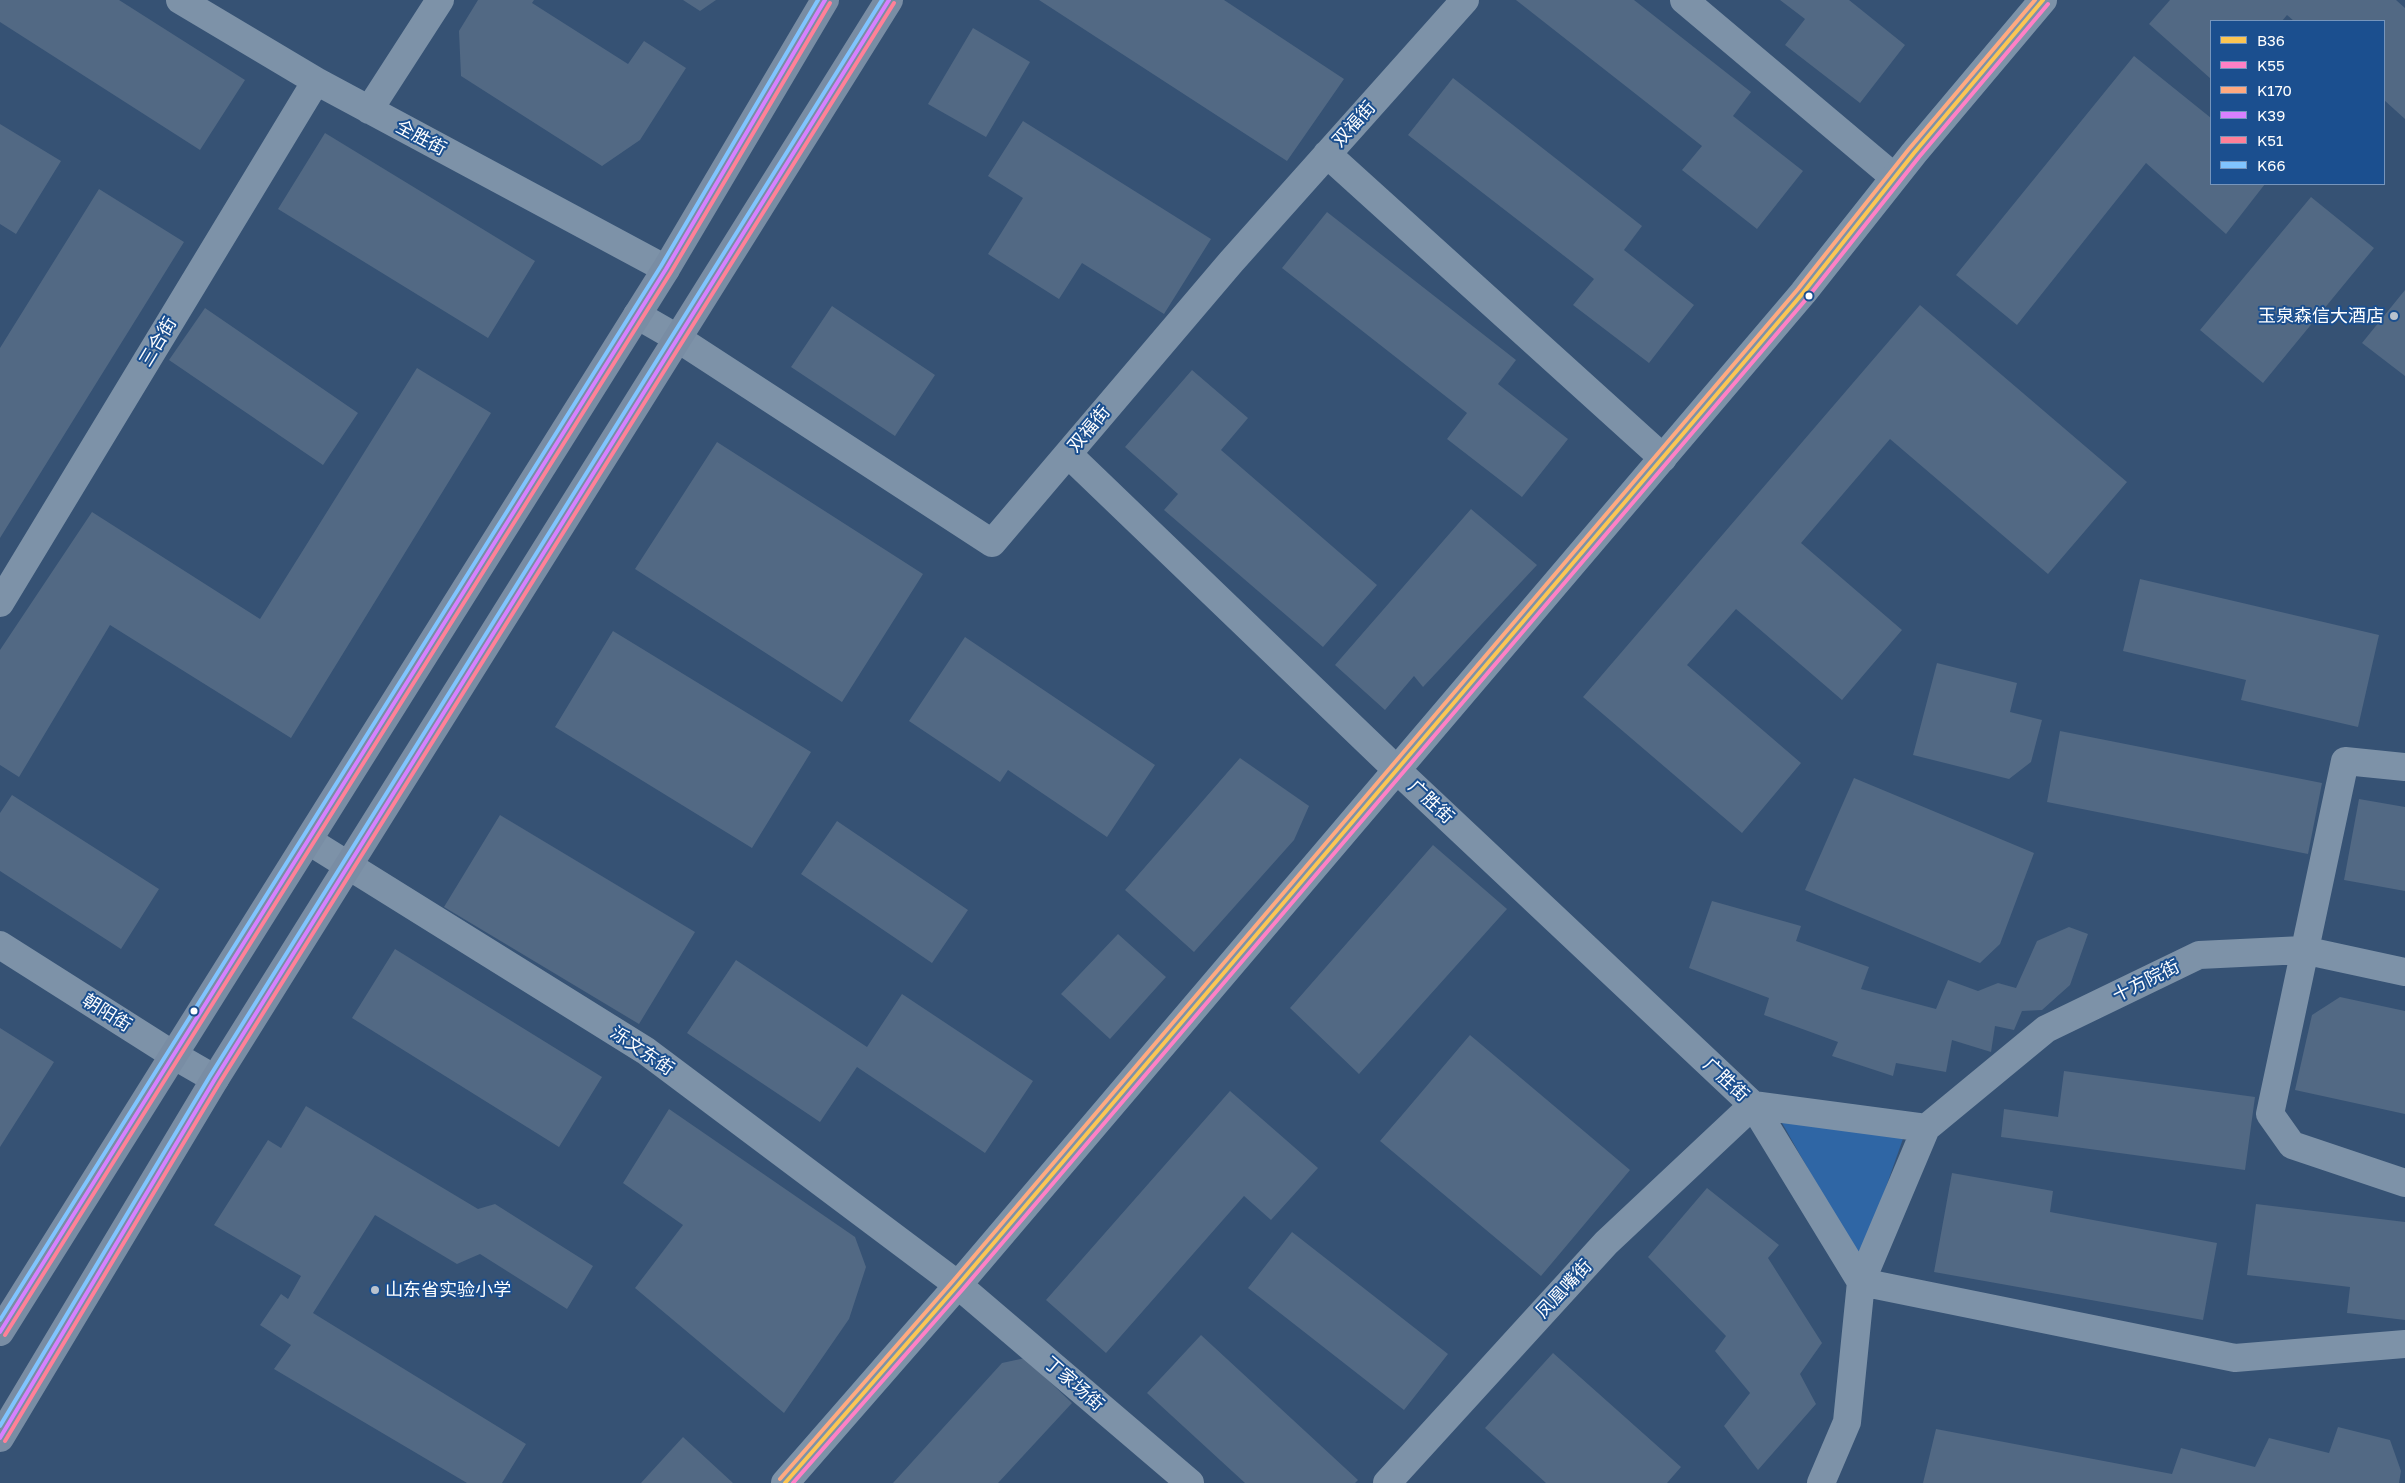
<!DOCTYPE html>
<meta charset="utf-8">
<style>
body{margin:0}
#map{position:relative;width:2405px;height:1483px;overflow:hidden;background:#365274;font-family:"Golos Text",sans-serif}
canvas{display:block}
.legend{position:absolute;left:2210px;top:20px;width:175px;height:165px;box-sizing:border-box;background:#1b4f8f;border:1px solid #7695bc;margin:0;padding:6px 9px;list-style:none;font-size:15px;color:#fff}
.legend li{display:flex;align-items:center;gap:10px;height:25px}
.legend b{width:25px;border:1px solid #7695bc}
</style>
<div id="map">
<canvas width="2405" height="1483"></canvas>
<ul class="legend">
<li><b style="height:6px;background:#fcc553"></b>B36</li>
<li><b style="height:6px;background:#ff80c5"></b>K55</li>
<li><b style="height:6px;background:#ffa980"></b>K170</li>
<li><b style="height:6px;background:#d880ff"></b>K39</li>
<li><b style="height:6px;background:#ff8098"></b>K51</li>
<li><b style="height:6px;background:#80c4ff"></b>K66</li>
</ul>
</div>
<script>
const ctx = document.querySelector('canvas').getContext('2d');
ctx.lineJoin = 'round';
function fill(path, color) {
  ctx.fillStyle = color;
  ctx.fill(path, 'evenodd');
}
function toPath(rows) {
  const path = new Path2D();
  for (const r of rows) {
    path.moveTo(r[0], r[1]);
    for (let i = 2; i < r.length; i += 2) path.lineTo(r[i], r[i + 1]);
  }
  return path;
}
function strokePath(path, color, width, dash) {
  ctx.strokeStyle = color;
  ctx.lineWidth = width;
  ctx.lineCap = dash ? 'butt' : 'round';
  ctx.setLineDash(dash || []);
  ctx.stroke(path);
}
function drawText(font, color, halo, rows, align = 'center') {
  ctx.font = font + ' "Golos Text","Noto Sans SC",sans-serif';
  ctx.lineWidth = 4;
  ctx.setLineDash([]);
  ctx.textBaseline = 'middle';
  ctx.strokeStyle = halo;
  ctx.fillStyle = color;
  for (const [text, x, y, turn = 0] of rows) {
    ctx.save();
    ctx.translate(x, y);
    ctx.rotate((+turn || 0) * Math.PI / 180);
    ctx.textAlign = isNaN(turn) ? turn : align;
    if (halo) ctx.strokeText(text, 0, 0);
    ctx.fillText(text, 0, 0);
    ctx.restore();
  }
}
const green = toPath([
 [1777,1114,1905,1133,1860,1261]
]);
const building = toPath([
 [0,0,119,0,245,80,200,150,0,22],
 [478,0,534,0,532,3,628,64,644,41,686,68,640,140,602,166,461,76,459,31],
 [683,0,716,0,700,11],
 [1039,0,1224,0,1344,79,1287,161],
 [1516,0,1634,0,1751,92,1733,116,1803,171,1757,229,1682,170,1702,146],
 [1780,0,1849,0,1905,45,1860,103,1785,45,1805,19],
 [2170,0,2396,0,2405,8,2405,119,2384,100,2384,21,2294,21,2287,15,2282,21,2211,21,2211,79,2149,24],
 [973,28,1030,62,986,137,928,104],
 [2134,56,2211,118,2211,184,2265,184,2226,234,2146,163,2017,325,1956,275],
 [1453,78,1642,226,1624,250,1694,305,1649,363,1573,305,1594,279,1408,135],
 [1023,121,1211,239,1164,314,1082,263,1059,299,988,254,1023,198,988,176],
 [0,124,61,161,16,234,0,224],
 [325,133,535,261,488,338,278,209],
 [99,189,184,242,0,538,0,348],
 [2311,197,2374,248,2263,383,2200,330],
 [1327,212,1516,360,1498,384,1568,439,1522,497,1447,439,1467,413,1282,268],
 [2405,290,2405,376,2362,343],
 [1920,305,2127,482,2048,574,1890,439,1801,543,1902,630,1842,700,1736,609,1687,665,1801,763,1742,833,1583,697],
 [832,306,935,375,895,436,791,367],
 [205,308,358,413,323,465,169,360],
 [417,368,491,413,291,738,110,625,19,777,0,765,0,650,92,512,260,619],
 [1192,370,1248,418,1221,450,1377,585,1323,647,1164,510,1178,494,1125,447],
 [717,442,923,574,842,702,635,569],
 [1471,509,1537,565,1423,687,1414,676,1385,710,1335,665],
 [2140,579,2379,635,2358,727,2241,700,2246,680,2123,651],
 [613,631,811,752,752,848,555,727],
 [965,637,1155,765,1107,837,1008,770,1000,782,909,721],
 [1937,663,2017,683,2010,712,2042,720,2031,762,2009,779,1913,755],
 [2060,731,2322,783,2308,854,2047,802],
 [1240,758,1309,806,1294,840,1194,952,1125,890],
 [1854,778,2034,853,2000,944,1980,963,1805,890],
 [12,795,159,889,121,949,0,871,0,813],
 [2359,799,2405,807,2405,891,2344,880],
 [500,815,695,932,639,1024,444,907],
 [837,821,968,910,932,963,801,874],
 [1433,845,1507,909,1359,1074,1290,1008],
 [1712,901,1801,926,1796,941,1869,967,1861,989,1936,1009,1948,980,1978,991,1998,983,2016,988,2037,941,2069,927,2088,934,2070,985,2042,1010,2022,1011,2014,1030,1995,1026,1991,1052,1952,1040,1946,1072,1896,1063,1893,1076,1832,1056,1838,1042,1764,1015,1769,998,1689,968],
 [1118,934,1166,977,1110,1039,1061,994],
 [395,949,602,1077,559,1147,352,1018],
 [736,960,867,1047,902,994,1033,1081,985,1153,857,1067,820,1122,687,1033],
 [2340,997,2405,1011,2405,1114,2295,1090,2312,1015],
 [0,1028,54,1062,0,1147],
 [1470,1035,1630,1170,1541,1276,1380,1141],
 [2064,1071,2255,1097,2245,1170,2001,1137,2004,1109,2058,1117],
 [1230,1091,1318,1168,1271,1220,1244,1196,1106,1353,1046,1300],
 [306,1106,478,1209,495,1204,593,1266,567,1309,480,1254,457,1264,375,1215,313,1313,526,1444,502,1483,467,1483,274,1369,291,1345,260,1325,281,1294,288,1299,301,1276,214,1225,268,1140,281,1148],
 [669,1109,855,1237,866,1267,849,1319,784,1413,635,1288,683,1225,623,1183],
 [1952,1173,2053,1191,2050,1212,2217,1243,2203,1320,1934,1272],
 [1707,1188,1779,1245,1768,1258,1822,1343,1800,1374,1816,1404,1758,1470,1724,1426,1750,1393,1715,1351,1726,1336,1648,1257],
 [2256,1204,2405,1222,2405,1320,2347,1313,2350,1287,2247,1275],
 [1292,1232,1448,1354,1404,1410,1248,1288],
 [1201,1335,1358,1480,1355,1483,1245,1483,1147,1393],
 [1553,1353,1681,1467,1667,1483,1546,1483,1485,1428],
 [1025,1358,1072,1403,998,1483,893,1483,1002,1363],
 [2338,1427,2390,1440,2401,1471,2399,1483,1923,1483,1936,1429,2172,1474,2181,1448,2255,1467,2269,1438,2329,1453],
 [683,1437,733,1483,641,1483]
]);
const minor = toPath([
 [180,0,316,81,666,269],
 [1684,0,1894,177],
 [369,110,440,0],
 [1327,154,1663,458],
 [637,315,677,338,992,543,1231,262,1465,0],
 [1068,454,1398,771,1753,1105,1861,1282,1847,1422,1821,1483],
 [0,603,316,81],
 [2405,767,2345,761,2270,1114,2292,1145,2405,1183],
 [309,841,646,1051,958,1285,1190,1483],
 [0,945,175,1056,215,1079],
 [2405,972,2303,950,2199,955,2046,1029,1926,1128,1861,1282,2235,1358,2405,1344],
 [1387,1483,1606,1243,1753,1105,1926,1128]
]);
const tertiary = toPath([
 [785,1483,958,1285,1803,293,1914,153,2043,0]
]);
const secondary = toPath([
 [0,1332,666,269,825,0],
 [0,1438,215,1079,889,0]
]);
const bus1 = toPath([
 [785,1483,958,1285,1803,293,1914,153,2043,0]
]);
const bus2 = toPath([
 [793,1483,963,1289,1808,297,1919,157,2048,4]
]);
const bus3 = toPath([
 [780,1479,953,1281,1798,289,1909,149,2035,0]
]);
const bus4 = toPath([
 [0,1332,666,269,825,0],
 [0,1438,215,1079,889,0]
]);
const bus5 = toPath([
 [5,1335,671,272,830,3],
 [5,1441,220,1082,894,3]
]);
const bus6 = toPath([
 [0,1320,661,266,818,0],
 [0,1426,210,1076,882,0]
]);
const markers = [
 [1809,296,4.5,"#fff"],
 [2394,316,5,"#b9c2ce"],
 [194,1011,4.5,"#fff"],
 [375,1290,5,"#b9c2ce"]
];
const streetNames = [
 ["双福街",1354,124,-48],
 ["全胜街",421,138,28],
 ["三合街",158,342,-59],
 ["双福街",1089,429,-50],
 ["广胜街",1431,802,43],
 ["十方院街",2146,981,-26],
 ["朝阳街",107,1013,32],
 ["泺文东街",642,1051,34],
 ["广胜街",1726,1080,43],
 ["凤凰嘴街",1564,1289,-47],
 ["丁家场街",1074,1384,41]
];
const poiNames = [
 ["玉泉森信大酒店",2384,316],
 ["山东省实验小学",385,1290,"left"]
];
fill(green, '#2f66a5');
fill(building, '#526984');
strokePath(minor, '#7d92a8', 28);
strokePath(tertiary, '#7d92a8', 28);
strokePath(secondary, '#798da4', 28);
strokePath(bus1, '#fcc553', 4);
strokePath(bus2, '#ff80c5', 4);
strokePath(bus3, '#ffa980', 4);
strokePath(bus4, '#d880ff', 4);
strokePath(bus5, '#ff8098', 4);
strokePath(bus6, '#80c4ff', 4);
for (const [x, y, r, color] of markers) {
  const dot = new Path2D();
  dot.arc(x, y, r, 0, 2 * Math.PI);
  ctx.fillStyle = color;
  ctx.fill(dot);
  strokePath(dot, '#1b4f8f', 2);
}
drawText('18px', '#fff', '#1b4f8f', streetNames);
drawText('18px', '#fff', '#1b4f8f', poiNames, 'right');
</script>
